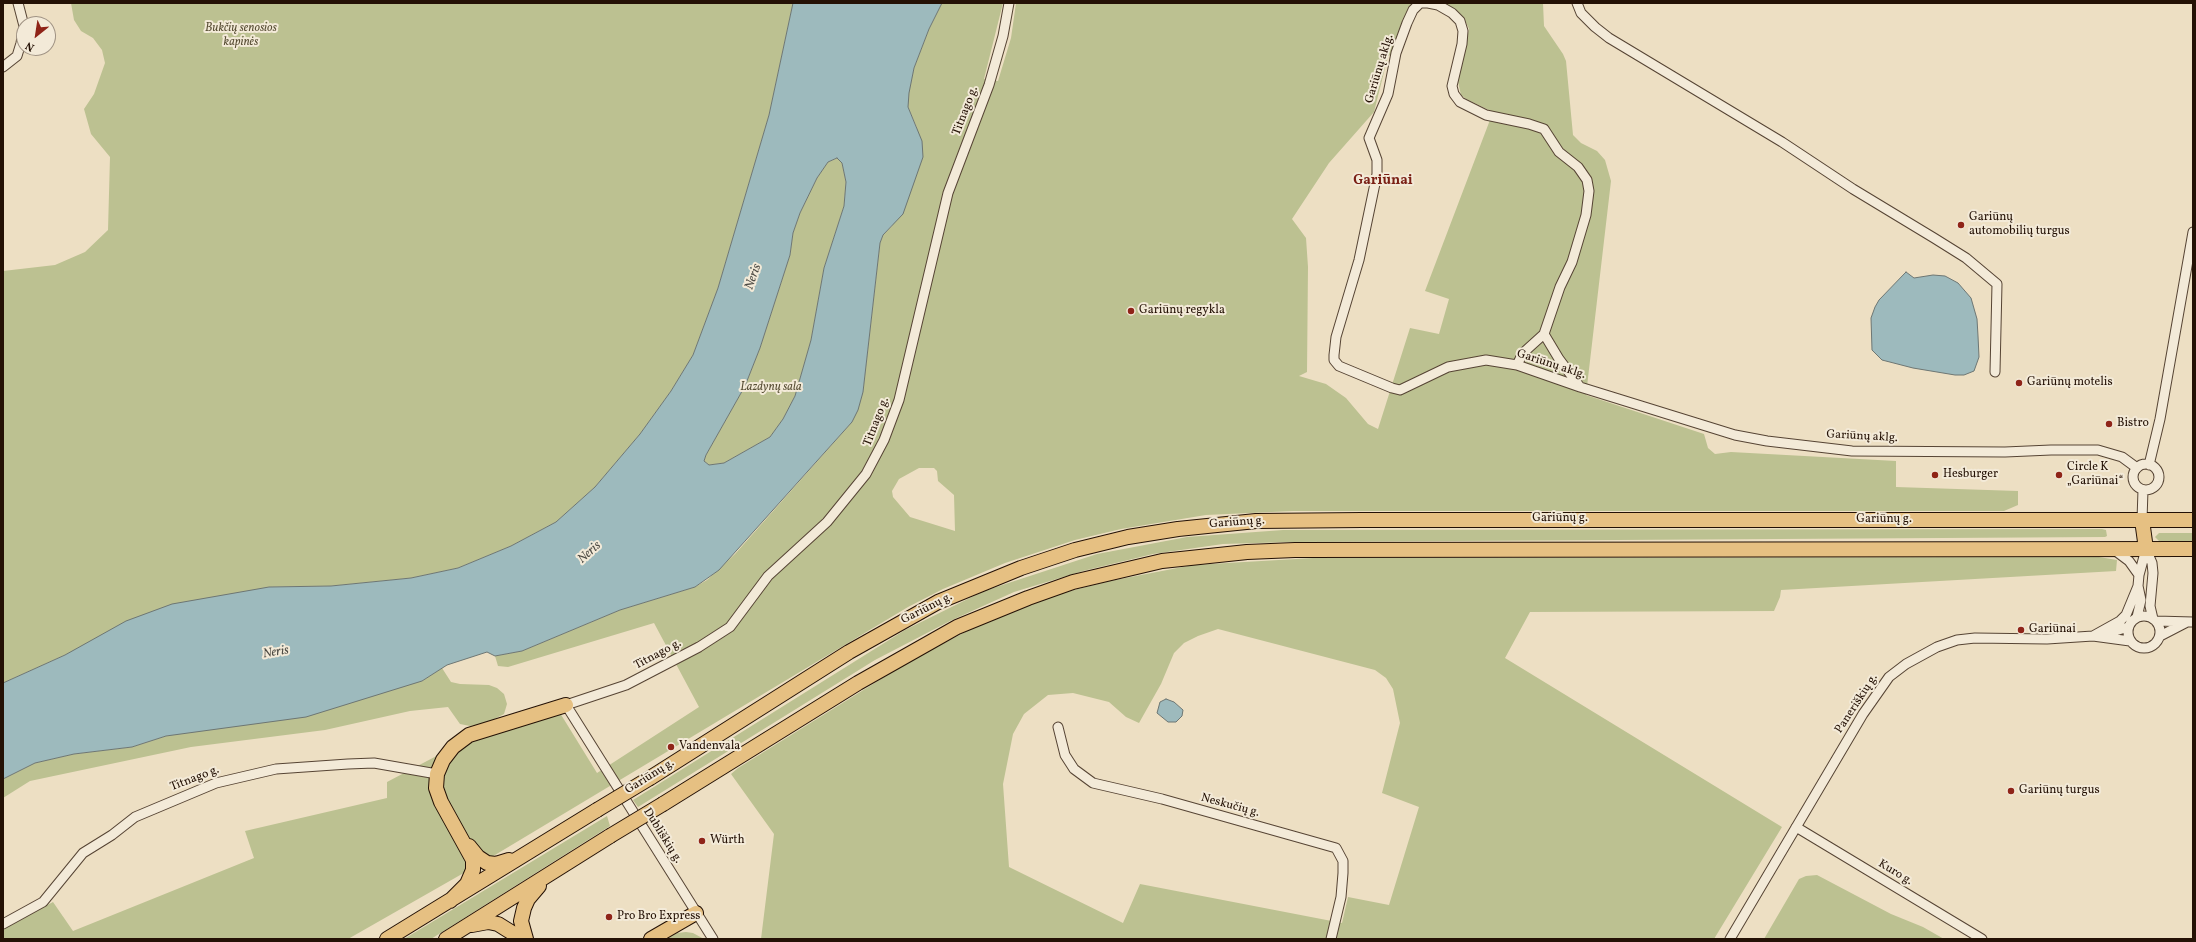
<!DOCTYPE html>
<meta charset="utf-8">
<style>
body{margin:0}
#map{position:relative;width:2196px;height:942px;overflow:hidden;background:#eddfc3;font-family:Vollkorn,serif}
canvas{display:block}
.frame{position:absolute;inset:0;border:4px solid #241105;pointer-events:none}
.north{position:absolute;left:16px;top:16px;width:40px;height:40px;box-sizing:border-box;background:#f3ead8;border:1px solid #a09384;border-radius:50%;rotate:210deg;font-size:11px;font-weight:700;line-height:16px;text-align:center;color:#241105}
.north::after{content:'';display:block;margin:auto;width:14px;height:18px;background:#8f2418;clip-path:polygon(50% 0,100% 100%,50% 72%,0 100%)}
</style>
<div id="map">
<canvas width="2196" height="942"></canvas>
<div class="frame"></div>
<div class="north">N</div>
</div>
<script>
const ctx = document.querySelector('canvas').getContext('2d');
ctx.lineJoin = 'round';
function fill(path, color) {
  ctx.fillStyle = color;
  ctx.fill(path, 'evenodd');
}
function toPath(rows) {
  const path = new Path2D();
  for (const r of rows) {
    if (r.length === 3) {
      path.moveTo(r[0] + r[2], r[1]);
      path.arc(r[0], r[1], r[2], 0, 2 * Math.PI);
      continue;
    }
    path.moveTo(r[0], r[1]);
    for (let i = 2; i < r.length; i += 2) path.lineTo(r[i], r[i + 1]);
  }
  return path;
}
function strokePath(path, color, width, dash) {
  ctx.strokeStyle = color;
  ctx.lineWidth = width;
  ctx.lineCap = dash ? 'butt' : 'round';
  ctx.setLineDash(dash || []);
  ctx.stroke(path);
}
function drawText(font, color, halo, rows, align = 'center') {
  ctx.font = font + ' Vollkorn,serif';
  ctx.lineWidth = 4;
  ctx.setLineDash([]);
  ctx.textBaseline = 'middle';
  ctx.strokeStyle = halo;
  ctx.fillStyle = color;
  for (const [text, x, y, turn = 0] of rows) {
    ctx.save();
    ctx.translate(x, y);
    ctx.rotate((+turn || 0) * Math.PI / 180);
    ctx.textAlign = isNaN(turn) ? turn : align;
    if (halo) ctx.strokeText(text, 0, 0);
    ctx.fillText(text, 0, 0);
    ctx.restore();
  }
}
const green = toPath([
 [71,3,793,3,769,115,718,288,693,355,671,391,640,434,595,487,556,522,511,546,458,568,411,578,331,586,269,587,65,655,3,683,3,271,55,265,85,252,108,230,110,157,91,134,84,109,94,94,105,63,102,50,93,38,81,31,74,20],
 [942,3,1003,3,984,79,998,81,1011,38,1016,3,1414,3,1404,20,1391,55,1388,56,1374,112,1329,163,1292,219,1306,238,1308,267,1307,372,1299,376,1326,384,1346,398,1368,424,1378,429,1410,328,1439,334,1449,299,1425,291,1493,112,1466,99,1461,95,1458,82,1469,29,1464,18,1442,3,1543,3,1544,26,1563,54,1566,61,1573,135,1581,143,1597,151,1605,160,1611,181,1586,395,1704,434,1708,448,1715,454,1731,452,1896,461,1896,487,2018,491,2018,505,2004,511,1293,511,1206,515,1121,529,1075,540,1005,563,943,589,908,607,490,858,348,939,3,939,3,921,7,926,53,902,73,931,254,858,245,831,387,798,387,782,465,741,560,713,597,773,699,707,654,623,508,667,498,666,495,656,522,651,620,610,695,587,707,580,735,554,852,422,863,391,880,243,883,235,892,226,917,128,908,107,908,93,914,68,929,29],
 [919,468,934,468,937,471,938,481,954,495,955,531,910,517,893,497,892,491,899,479],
 [838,158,842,163,846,182,844,206,824,268,811,340,795,396,783,419,770,437,724,463,709,465,704,461,706,455,745,386,760,348,790,255,793,233,800,213,817,178,828,162],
 [2102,529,2106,530,2107,536,2105,537,1291,542,1223,544,1153,554,1083,571,1014,592,950,621,875,660,638,807,633,800,905,630,984,591,1097,554,1187,537,1283,530],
 [2159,533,2193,533,2193,541,2159,541,2155,537],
 [2099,557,2117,560,2116,571,1781,590,1780,597,1774,611,1530,612,1505,658,1782,827,1714,939,761,939,774,834,731,774,738,768,910,661,971,629,1058,594,1110,581,1193,565,1313,558],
 [1218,629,1375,670,1386,678,1393,689,1400,723,1382,793,1419,807,1389,905,1348,897,1342,923,1140,884,1123,923,1009,867,1003,784,1013,734,1024,714,1048,695,1073,693,1109,702,1126,717,1139,723,1161,684,1174,653,1184,643,1198,636],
 [442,668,451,682,460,684,489,685,497,688,504,694,507,704,504,714,485,724,470,726,460,724,448,707,410,711,325,730,191,747,30,781,3,798,3,779,35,763,74,754,132,747,166,736,422,681],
 [607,816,610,826,431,939,404,939],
 [1817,875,1891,914,1923,927,1944,939,1764,939,1799,879,1806,876],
 [686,932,693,933,704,939,666,939,677,933]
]);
const water = toPath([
 [793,3,942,3,929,29,914,68,909,93,908,107,922,141,923,157,903,214,883,235,880,243,863,392,858,410,852,422,719,570,695,587,620,610,522,651,495,656,487,652,447,665,422,681,306,717,166,736,132,747,74,754,35,763,3,779,3,683,65,655,126,621,172,604,269,587,331,586,411,578,458,568,511,546,556,522,595,487,640,434,671,391,693,355,718,288,769,115,793,3],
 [837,158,842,163,846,182,844,206,824,268,811,340,795,396,783,419,770,437,724,463,709,465,704,461,706,455,745,386,760,348,790,255,793,233,800,213,817,178,828,162,837,158],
 [1906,272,1914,278,1933,275,1945,276,1958,283,1971,298,1977,319,1978,336,1979,357,1974,371,1964,375,1955,375,1913,368,1882,360,1872,350,1871,318,1875,307,1879,300,1906,272],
 [1166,699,1174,702,1183,710,1182,716,1176,722,1168,722,1157,713,1160,702,1166,699]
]);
const minor = toPath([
 [1425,3,1420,3,1413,10,1407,23,1396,53,1388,94,1369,138,1377,160,1377,174,1359,260,1336,337,1334,355,1334,360,1339,366,1392,388,1400,390,1448,367,1486,360,1517,365,1580,387,1735,435,1767,441,1852,451,2005,452,2051,450,2098,450,2122,457,2137,468],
 [1428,3,1438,5,1452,13,1460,21,1463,31,1462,44,1452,86,1454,94,1460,102,1486,115,1529,124,1544,129,1559,152,1578,167,1587,180,1589,191,1586,215,1572,262,1560,287,1544,334,1559,359,1580,387],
 [1577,3,1581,13,1595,27,1609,38,1782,142,1853,189,1934,238,1966,258,1997,284,1995,372],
 [3,67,17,56,21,43,24,26,18,3],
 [1517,365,1523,353,1544,334],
 [2146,477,13],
 [2149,465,2160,419,2193,232],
 [2142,520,2143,490],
 [2113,549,2129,561,2139,575],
 [2146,549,2152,563,2153,573,2150,606,2153,619],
 [2144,632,16],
 [2137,617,2141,600,2138,586,2139,575,2146,549],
 [2156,621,2193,622],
 [2103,635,2128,627],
 [2093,636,2120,621,2126,615,2138,586],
 [2160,636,2187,622],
 [1058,727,1065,755,1074,769,1093,783,1162,799,1336,848,1343,861,1343,873,1341,897,1331,939],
 [1796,827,1982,939],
 [3,924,43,902,83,853,112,835,135,817,216,783,276,769,348,764,374,763,437,774],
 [713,939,566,705,626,685,699,647,730,627,768,576,827,522,866,474,884,440,899,400,948,193,989,85,1003,36,1009,3],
 [1730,939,1863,714,1889,677,1906,664,1937,647,1957,640,1975,638,2047,639,2093,636,2130,641]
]);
const highway = toPath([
 [2142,520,2146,549],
 [650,778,849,652,938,602,1021,568,1075,550,1128,537,1178,529,1256,521,1362,520,2193,520],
 [663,804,858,683,957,627,1028,598,1073,582,1162,561,1247,552,1295,550,2193,549],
 [469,846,478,857,487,863,496,864,509,860],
 [450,901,467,884,473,870,473,860,441,802,436,788,437,774,443,760,453,747,469,735,566,705],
 [472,925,488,922,498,924,522,939],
 [387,939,597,810],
 [446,939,610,836],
 [526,939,521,921,524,908,528,899,539,886],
 [651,939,696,913]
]);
const highwayBridge = toPath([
 [597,810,650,778],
 [610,836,663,804]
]);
const markers = [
 [1961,225,4,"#8f2418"],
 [1131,311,4,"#8f2418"],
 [2019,383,4,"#8f2418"],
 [2109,424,4,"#8f2418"],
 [1935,475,4,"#8f2418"],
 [2059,475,4,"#8f2418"],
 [2021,630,4,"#8f2418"],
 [671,747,4,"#8f2418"],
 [2011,791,4,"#8f2418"],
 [702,841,4,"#8f2418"],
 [609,917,4,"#8f2418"]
];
const parkNames = [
 ["Bukčių senosios",241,29],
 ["kapinės",241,43],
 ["Lazdynų sala",771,388]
];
const streetNames = [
 ["Gariūnų aklg.",1380,69,-73],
 ["Titnago g.",966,111,-69],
 ["Gariūnų aklg.",1551,365,18],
 ["Titnago g.",877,422,-69],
 ["Gariūnų aklg.",1862,437,3],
 ["Gariūnų g.",1560,519],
 ["Gariūnų g.",1884,520],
 ["Gariūnų g.",1237,523,-4],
 ["Gariūnų g.",927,609,-27],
 ["Titnago g.",658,655,-28],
 ["Paneriškių g.",1857,704,-57],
 ["Gariūnų g.",650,777,-32],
 ["Titnago g.",195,779,-21],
 ["Neskučių g.",1230,806,15],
 ["Dubliškių g.",662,836,58],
 ["Kuro g.",1895,873,31]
];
const poiNames = [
 ["Gariūnų",1969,218],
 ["automobilių turgus",1969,232],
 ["Gariūnų regykla",1139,311],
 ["Gariūnų motelis",2027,383],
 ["Bistro",2117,424],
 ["Circle K",2067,468],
 ["„Gariūnai“",2067,482],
 ["Hesburger",1943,475],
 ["Gariūnai",2029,630],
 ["Vandenvala",679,747],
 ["Gariūnų turgus",2019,791],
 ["Würth",710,841],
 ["Pro Bro Express",617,917]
];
const waterNames = [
 ["Neris",754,277,-71],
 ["Neris",590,553,-42],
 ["Neris",276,653,-9]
];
const quarterNames = [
 ["Gariūnai",1383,181]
];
fill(green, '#bcc191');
fill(water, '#9dbabd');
strokePath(water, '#6d7673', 1);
strokePath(minor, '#564434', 11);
strokePath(highway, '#241105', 16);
strokePath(minor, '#f3ead8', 9);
strokePath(highway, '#e6c082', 14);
strokePath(highwayBridge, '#241105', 16, []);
strokePath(highwayBridge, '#e6c082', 14);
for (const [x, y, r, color] of markers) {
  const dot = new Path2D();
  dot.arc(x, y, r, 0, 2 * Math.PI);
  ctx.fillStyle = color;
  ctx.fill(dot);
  strokePath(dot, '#f3ead8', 1.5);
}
drawText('italic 12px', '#594f36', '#f3ead8', parkNames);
drawText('12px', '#241105', '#f3ead8', streetNames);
drawText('12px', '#241105', '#f3ead8', poiNames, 'left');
drawText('italic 13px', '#4e4c45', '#f3ead8', waterNames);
drawText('bold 14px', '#7a1f14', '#f3ead8', quarterNames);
</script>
